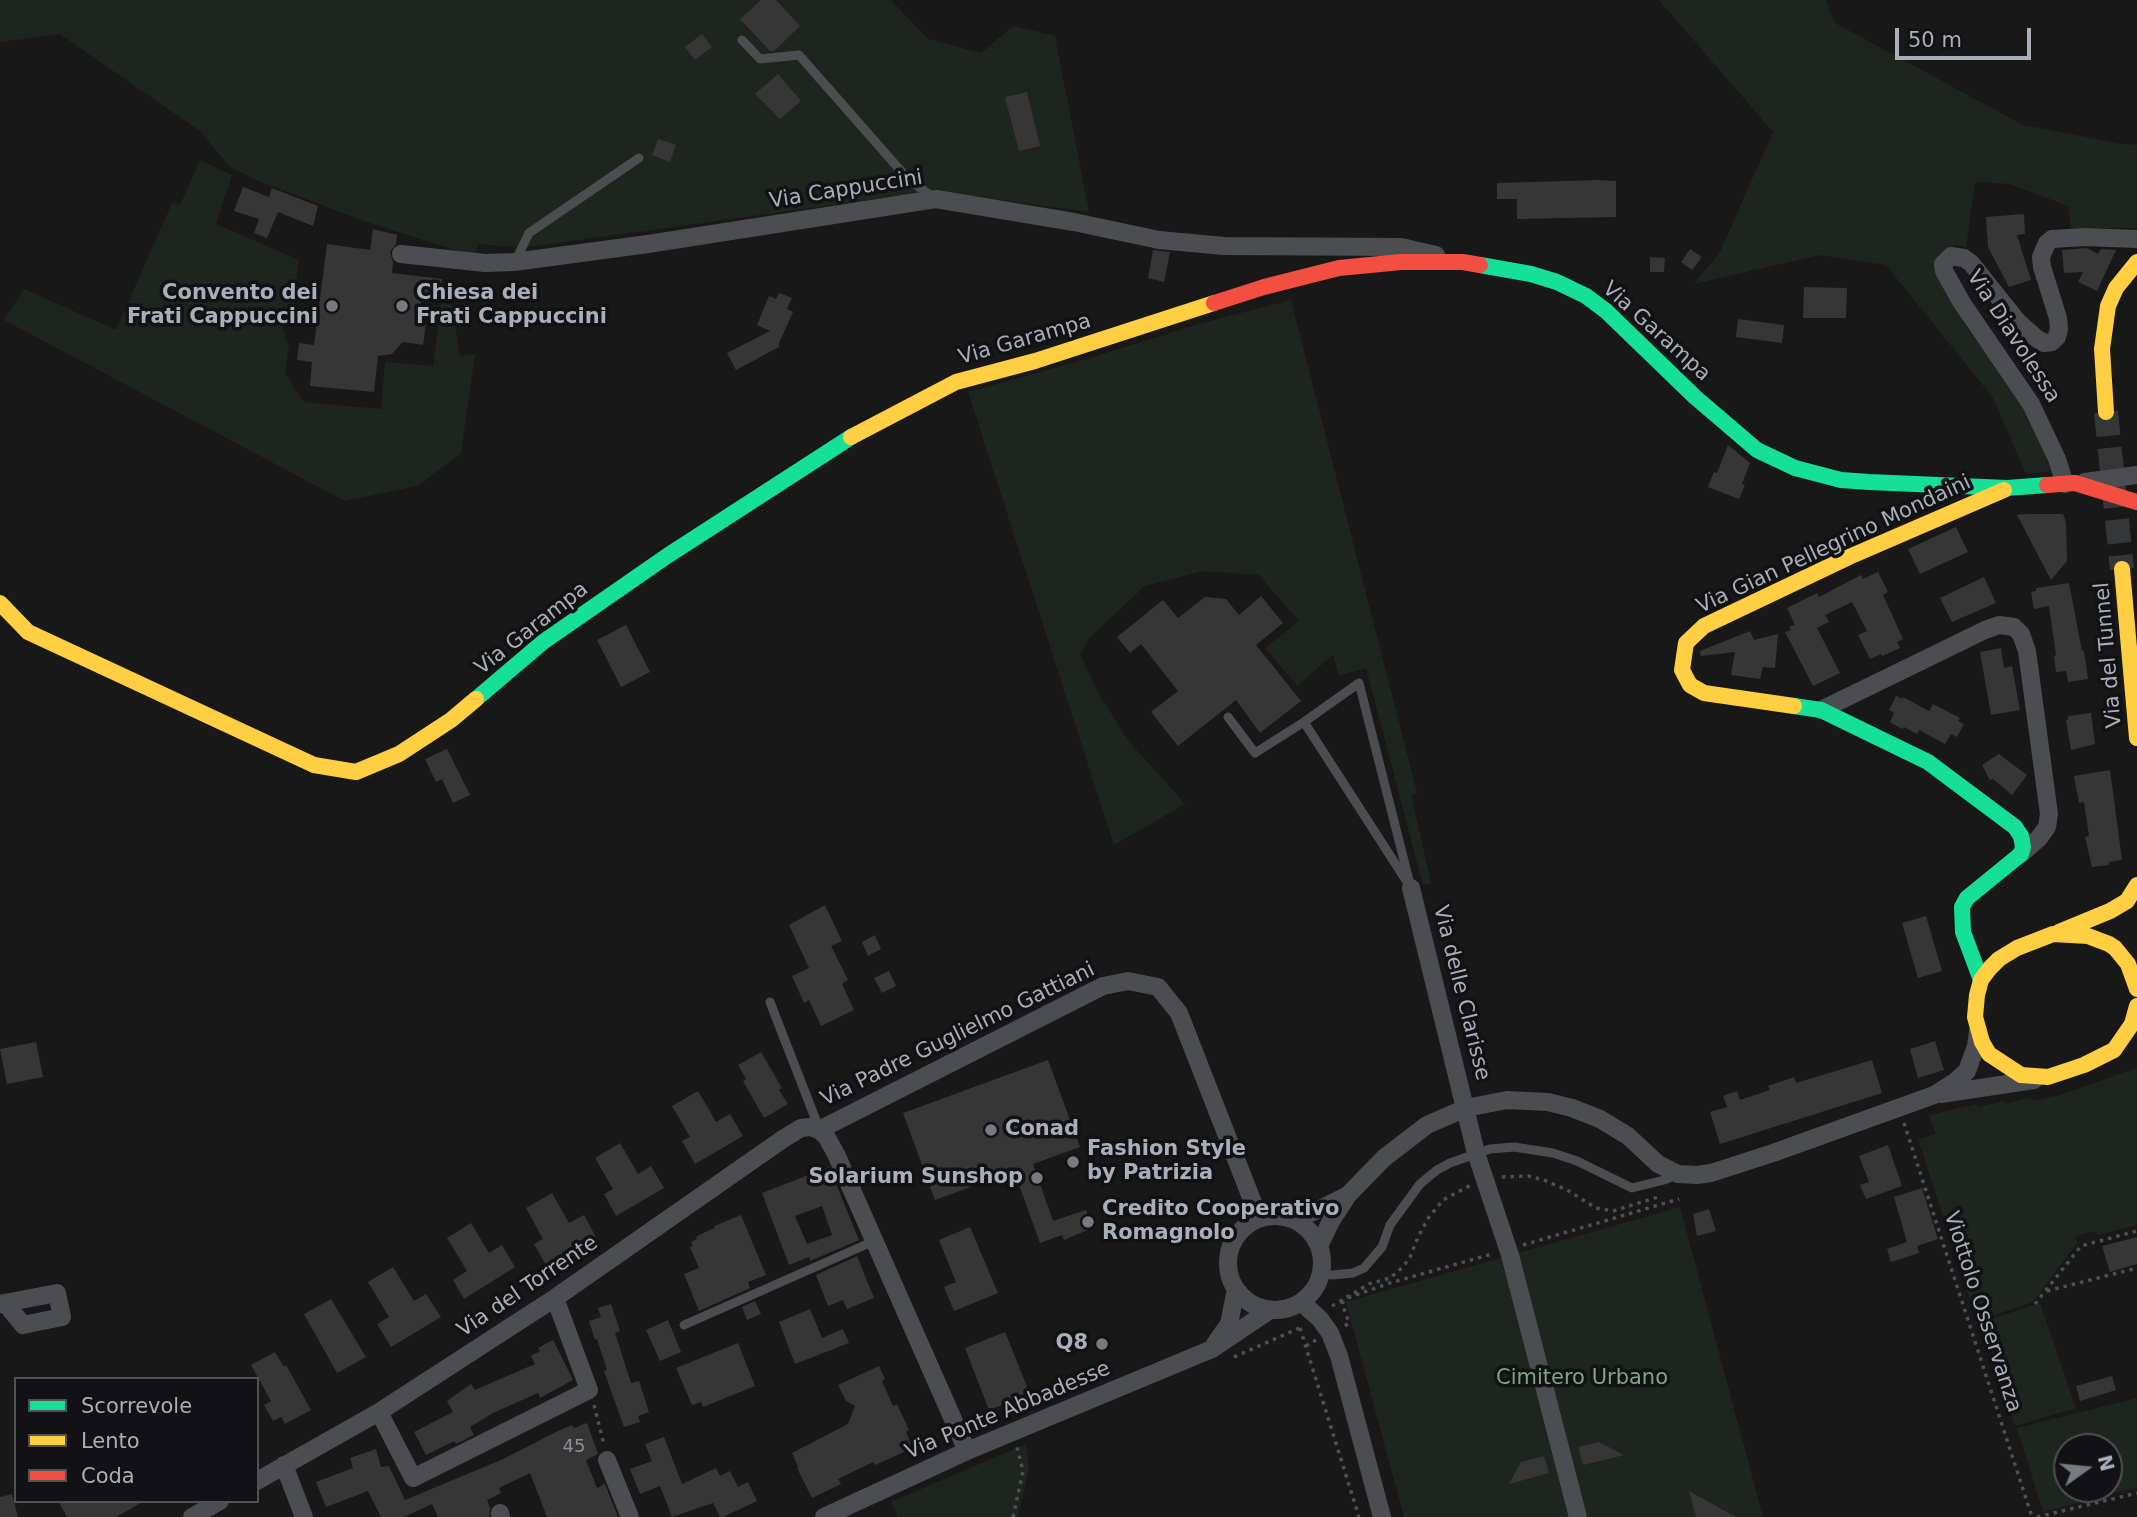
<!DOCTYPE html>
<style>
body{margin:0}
#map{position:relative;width:2137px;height:1517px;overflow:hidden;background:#181818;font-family:"DejaVu Sans",sans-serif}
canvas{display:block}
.legend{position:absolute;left:14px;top:1377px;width:245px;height:126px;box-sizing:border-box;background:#121214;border:2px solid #4e5156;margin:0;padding:9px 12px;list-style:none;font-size:21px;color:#a8afb9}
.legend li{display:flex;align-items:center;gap:14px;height:35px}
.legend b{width:35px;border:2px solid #4e5156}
.north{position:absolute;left:2053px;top:1433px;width:70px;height:70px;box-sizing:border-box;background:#121214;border:2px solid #4e5156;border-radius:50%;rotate:75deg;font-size:19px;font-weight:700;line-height:28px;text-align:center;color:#a8afb9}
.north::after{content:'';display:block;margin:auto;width:24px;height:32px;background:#767a81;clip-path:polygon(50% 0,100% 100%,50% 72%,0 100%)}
.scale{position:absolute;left:1895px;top:28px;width:136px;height:32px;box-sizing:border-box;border:4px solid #a8afb9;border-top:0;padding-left:9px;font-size:21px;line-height:24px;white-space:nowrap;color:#a8afb9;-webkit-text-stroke:5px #121214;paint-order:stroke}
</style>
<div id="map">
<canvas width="2137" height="1517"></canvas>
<ul class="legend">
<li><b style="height:9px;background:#16e098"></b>Scorrevole</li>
<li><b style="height:9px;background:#ffcf43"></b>Lento</li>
<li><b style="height:9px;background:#f24e42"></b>Coda</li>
</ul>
<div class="north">N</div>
<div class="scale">50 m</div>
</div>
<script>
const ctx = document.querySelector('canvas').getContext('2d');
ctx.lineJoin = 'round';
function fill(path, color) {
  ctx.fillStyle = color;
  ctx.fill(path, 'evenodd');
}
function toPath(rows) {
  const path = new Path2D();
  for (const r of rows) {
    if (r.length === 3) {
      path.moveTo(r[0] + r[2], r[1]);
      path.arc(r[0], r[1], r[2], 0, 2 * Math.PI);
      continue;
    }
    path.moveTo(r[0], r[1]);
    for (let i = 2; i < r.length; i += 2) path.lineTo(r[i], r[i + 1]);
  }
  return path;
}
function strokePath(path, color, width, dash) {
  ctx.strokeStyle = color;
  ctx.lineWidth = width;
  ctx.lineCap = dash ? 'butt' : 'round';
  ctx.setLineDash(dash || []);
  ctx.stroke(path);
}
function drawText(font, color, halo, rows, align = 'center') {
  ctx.font = font + ' "DejaVu Sans",sans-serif';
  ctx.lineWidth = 7;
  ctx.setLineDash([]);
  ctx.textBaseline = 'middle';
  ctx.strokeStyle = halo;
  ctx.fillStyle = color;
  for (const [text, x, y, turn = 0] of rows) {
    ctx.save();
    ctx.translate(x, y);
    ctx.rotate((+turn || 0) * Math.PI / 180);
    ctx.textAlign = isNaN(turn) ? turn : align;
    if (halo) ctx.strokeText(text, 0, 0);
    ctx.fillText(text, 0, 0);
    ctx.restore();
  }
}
const green = toPath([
 [0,0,891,0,928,39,981,53,1013,26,1055,36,1089,212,935,191,521,248,479,244,473,256,367,222,256,180,229,166,200,131,60,34,0,42],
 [1659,0,1826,0,1835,23,2023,125,2122,144,2137,145,2137,228,2071,228,2068,206,2010,184,1975,182,1966,247,1955,245,1942,252,1939,266,1967,328,2020,398,2052,471,2026,474,1993,398,1886,265,1820,255,1694,284,1720,252,1773,132],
 [200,160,232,175,216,224,299,260,292,321,285,319,282,327,289,346,285,373,304,402,381,409,385,362,433,366,441,303,452,305,460,356,475,354,461,453,417,486,345,501,4,320,24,289,116,330,172,203,180,205],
 [1291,300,1417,793,1411,794,1431,883,1423,885,1366,668,1339,676,1333,655,1297,686,1265,648,1299,621,1259,575,1203,571,1145,586,1090,637,1080,654,1099,694,1127,739,1185,804,1114,845,968,392,1080,361,1202,323],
 [2137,1068,2137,1225,2097,1235,2095,1231,2076,1236,2077,1243,2033,1302,1977,1321,1918,1139,1936,1134,1929,1115,1976,1104,1978,1107,2004,1101,2005,1104,2031,1097,2033,1101,2060,1095],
 [1680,1207,1763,1517,1404,1517,1346,1302],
 [2040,1303,2076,1408,2015,1426,1982,1322],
 [2137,1398,2137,1487,2043,1512,2017,1428],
 [2067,1447,2109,1447,2109,1489,2067,1489],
 [1026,1444,1029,1468,1018,1517,898,1517,891,1502]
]);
const building = toPath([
 [761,0,776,0,800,26,774,51,770,51,740,19],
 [702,34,712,47,695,60,685,47],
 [778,74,801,101,780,119,755,94],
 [1027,92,1040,146,1019,151,1005,97],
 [658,139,676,145,670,162,652,155],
 [1599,180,1616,181,1616,217,1517,219,1517,199,1497,199,1497,183],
 [243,187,269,197,272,188,318,206,313,226,278,212,267,238,254,233,259,219,234,211],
 [2024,214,2025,234,2017,235,2031,280,2009,287,1988,247,1986,217],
 [373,229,397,235,396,244,390,252,393,262,392,273,442,279,440,298,422,295,419,323,426,324,423,345,403,342,392,354,378,356,374,392,310,386,312,362,297,360,299,343,314,345,327,244,370,250],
 [2087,248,2098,254,2101,249,2116,250,2097,291,2078,282,2083,272,2064,273,2062,250],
 [1690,249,1702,257,1692,270,1681,262],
 [1153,250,1170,252,1164,282,1148,278],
 [1650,257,1665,258,1664,272,1650,272],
 [1804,287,1847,288,1846,318,1803,318],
 [779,293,792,298,787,309,793,312,779,343,779,347,736,370,727,353,770,331,757,325,769,296,776,299],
 [1738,319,1784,325,1782,343,1736,337],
 [1728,445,1750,463,1742,484,1745,485,1739,499,1708,487,1714,472,1717,473],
 [2029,514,2063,514,2066,522,2067,561,2051,580,2017,515],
 [1956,527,1968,552,1920,574,1908,549],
 [1878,572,1888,592,1883,595,1903,639,1897,642,1900,648,1882,656,1881,654,1870,659,1858,635,1867,631,1852,602,1825,615,1829,622,1817,628,1840,673,1813,686,1785,632,1791,630,1789,627,1795,625,1787,608,1817,593,1819,597,1861,575,1863,579],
 [1984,577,1996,603,1952,622,1940,598],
 [2069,583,2082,651,2084,651,2088,679,2068,682,2066,671,2056,672,2054,656,2056,655,2049,606,2034,609,2031,592,2036,591,2036,588],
 [1261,596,1283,623,1256,645,1301,701,1260,733,1236,700,1178,746,1151,712,1178,691,1141,644,1130,653,1117,637,1163,600,1178,618,1205,597,1226,599,1239,615],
 [626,625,650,672,621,687,597,640],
 [1750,631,1754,640,1778,634,1775,668,1763,667,1760,679,1731,675,1735,652,1701,656,1700,651],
 [2001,648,2004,668,2012,666,2020,710,1991,715,1980,652],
 [1896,696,1902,699,1903,697,1929,711,1933,704,1960,718,1958,721,1964,724,1957,737,1951,734,1945,744,1919,730,1917,734,1904,727,1902,729,1890,722,1894,713,1889,710],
 [2091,713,2095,744,2071,750,2066,720,2068,720,2068,716],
 [447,749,470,795,453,803,442,779,436,782,425,759],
 [1999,754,2027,775,2012,795,1993,779,1990,780,1982,765],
 [2110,770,2122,860,2109,862,2109,865,2092,867,2085,837,2089,836,2084,802,2079,803,2074,776],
 [825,905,842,941,831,946,848,980,842,984,854,1010,821,1026,809,1000,804,1003,792,976,809,968,789,925],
 [1926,916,1942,971,1918,978,1902,923],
 [875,935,881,949,868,956,862,942],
 [889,971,896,986,882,993,874,978],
 [1935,1041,1944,1070,1918,1078,1910,1049],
 [36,1042,43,1077,7,1084,0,1049],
 [761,1052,782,1088,779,1090,788,1104,764,1118,743,1081,746,1079,738,1065],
 [1048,1060,1080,1147,1033,1164,1053,1221,1086,1210,1092,1228,1064,1240,1062,1235,1040,1243,1014,1171,935,1200,903,1113],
 [1872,1060,1882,1093,1720,1144,1710,1112,1727,1107,1723,1096,1737,1091,1740,1100,1770,1090,1768,1086,1794,1077,1796,1083],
 [698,1091,716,1122,730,1114,743,1136,695,1164,682,1141,690,1137,672,1106],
 [620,1143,638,1174,651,1166,664,1188,616,1216,604,1194,613,1189,595,1158],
 [1888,1145,1902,1186,1866,1199,1860,1185,1869,1182,1859,1156],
 [829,1167,859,1240,810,1261,809,1257,789,1265,762,1193],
 [822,1206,832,1235,807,1244,795,1216],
 [1922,1188,1938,1239,1917,1246,1919,1253,1891,1262,1887,1249,1907,1242,1894,1197],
 [552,1193,569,1223,584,1215,597,1239,547,1267,534,1244,543,1239,526,1208],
 [1709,1209,1716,1231,1697,1236,1693,1214],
 [741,1215,766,1275,748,1282,750,1288,699,1311,684,1274,699,1268,690,1247,693,1246,691,1242,697,1239,696,1237,701,1234,715,1228,714,1226],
 [471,1223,489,1253,502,1245,515,1267,464,1299,453,1280,467,1271,447,1238],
 [970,1227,998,1293,954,1311,944,1287,956,1282,939,1240],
 [2137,1237,2137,1264,2110,1272,2102,1246],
 [857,1256,874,1298,847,1309,843,1300,828,1306,816,1275],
 [393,1267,414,1301,426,1294,441,1317,391,1347,377,1324,389,1317,368,1282],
 [331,1299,366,1357,337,1373,304,1314],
 [755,1301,761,1314,747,1320,742,1307],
 [611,1304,620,1331,615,1333,631,1383,639,1381,649,1412,638,1416,640,1422,624,1427,604,1371,607,1370,597,1339,595,1340,589,1321,601,1317,598,1308],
 [810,1309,822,1338,843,1329,849,1343,795,1364,779,1322],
 [668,1320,681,1352,660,1361,646,1330],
 [1005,1332,1030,1394,989,1410,965,1348],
 [553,1340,573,1380,540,1398,538,1393,493,1413,470,1427,474,1435,456,1444,454,1441,426,1455,414,1432,453,1412,447,1401,471,1384,475,1390,535,1364,531,1356,540,1351,538,1348],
 [738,1343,755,1386,703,1407,701,1402,692,1405,676,1368],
 [275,1352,284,1367,286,1365,311,1410,285,1424,281,1417,273,1421,264,1405,271,1401,251,1365],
 [879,1366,885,1379,882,1381,893,1406,897,1404,909,1430,906,1432,913,1448,875,1465,873,1462,838,1479,841,1484,812,1498,797,1468,798,1467,792,1453,848,1424,855,1406,846,1401,838,1385],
 [2112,1376,2116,1390,2080,1401,2076,1386],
 [587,1423,598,1454,586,1460,597,1488,605,1484,618,1517,547,1517,530,1473,499,1488,501,1493,487,1500,490,1508,489,1517,438,1517,432,1504,404,1517,381,1517,368,1491,326,1507,316,1482,353,1468,350,1458,376,1449,381,1467,389,1466,405,1500,501,1460,558,1431,572,1425,574,1428],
 [664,1437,682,1484,716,1468,720,1476,730,1471,738,1487,748,1482,757,1501,723,1517,720,1517,713,1503,672,1517,660,1486,640,1494,630,1469,652,1461,645,1444],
 [1599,1442,1624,1455,1583,1465,1578,1447],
 [1544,1456,1549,1473,1509,1484,1521,1462],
 [1689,1491,1736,1517,1696,1517],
 [12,1494,18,1517,0,1517,0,1497],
 [58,1501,144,1501,116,1517,67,1517]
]);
const secondaryTunnel = toPath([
 [2106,412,2122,569]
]);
const path = toPath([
 [1904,1123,2032,1517],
 [1502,1177,1528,1176,1544,1180,1567,1190,1596,1208,1613,1211,1658,1197],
 [1523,1245,1679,1199],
 [2047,1291,2137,1268],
 [2035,1304,2081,1246,2137,1231],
 [1332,1306,1369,1284,1390,1278,1403,1267,1410,1257,1418,1237,1429,1217,1443,1200,1471,1185],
 [1345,1326,1349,1323,1342,1303,1350,1297,1390,1283,1492,1254],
 [1300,1328,1359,1517],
 [1306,1346,1316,1340],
 [1234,1357,1304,1326],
 [594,1405,604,1445],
 [1013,1517,1023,1471,1017,1447],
 [2037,1517,2137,1493]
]);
const lane = toPath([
 [742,40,760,59,799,55,908,179,934,198],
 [514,264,529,233,639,158],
 [1359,683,1411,888,1304,722,1359,683],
 [1228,717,1255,753,1304,722],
 [770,1002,819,1128],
 [1321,1274,1333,1275,1353,1273,1364,1268,1382,1247,1390,1225,1420,1184,1437,1170,1450,1163,1490,1149,1514,1147,1553,1153,1577,1161,1632,1188,1664,1180,1676,1175],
 [684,1325,874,1241]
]);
const street = toPath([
 [401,254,485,263,514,262,648,244,936,199,1074,222,1159,240,1224,246,1401,247,1436,255],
 [2085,482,2137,475],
 [2065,484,2057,459,2031,404,1962,303,1944,271,1943,264,1951,256,1964,258,1971,263,2018,322,2036,338,2044,343,2052,342,2057,337,2059,329,2058,318,2042,267,2041,257,2047,243,2052,239,2084,237,2137,239],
 [1821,710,1985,630,1999,625,2014,627,2021,634,2027,651,2049,814,2047,827,2039,838,2021,854],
 [1411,888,1476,1153,1510,1255,1578,1517],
 [1941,1094,2034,1080],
 [819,1130,1103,986,1128,981,1158,987,1179,1013,1259,1218],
 [1275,1263,47],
 [1289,1217,1304,1215,1318,1210,1348,1195],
 [1319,1246,1331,1221,1348,1195,1384,1158,1427,1125,1466,1108,1507,1100,1548,1102,1572,1108,1600,1119,1628,1136,1658,1164,1678,1174,1697,1175,1711,1173,1773,1153,1934,1095,1956,1081,1967,1071,1976,1046,1978,1031],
 [1301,1302,1320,1319,1330,1333,1339,1356,1382,1517],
 [0,1304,5,1303,57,1293,62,1317,23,1325,5,1303],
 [1215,1344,1229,1324,1236,1289],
 [379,1412,413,1478,589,1390,555,1298],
 [607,1460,630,1517],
 [284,1465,304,1517],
 [257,1481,379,1412,555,1298,783,1139,801,1128,810,1127,819,1130,826,1136,836,1154,967,1451],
 [500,1513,501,1517],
 [192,1517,220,1501],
 [824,1517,967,1451,1212,1349,1270,1310]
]);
const fast = toPath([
 [1480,265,1531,274,1557,282,1586,296,1606,311,1695,397,1757,450,1795,468,1841,480,1869,482,2007,488,2047,485],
 [476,699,543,642,667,556,851,437],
 [1794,706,1821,710,1928,762,2015,827,2021,836,2023,847,2021,854,1967,898,1962,907,1963,932,1981,980]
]);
const slow = toPath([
 [2106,412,2102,349,2108,306,2116,288,2137,262],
 [851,437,956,382,1035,361,1214,303],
 [2122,569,2137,738],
 [0,603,28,632,314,765,356,772,399,754,451,720,476,699],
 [1794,706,1704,693,1690,685,1682,670,1686,643,1704,626,1849,557,2004,490],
 [2059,932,2110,911,2127,901,2137,885],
 [2137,989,2128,964,2115,948,2109,944,2088,936,2053,934,2017,948,1999,959,1990,968,1981,980,1977,995,1975,1017,1982,1042,1989,1054,2021,1075,2048,1077,2084,1065,2114,1050,2132,1024,2137,1006]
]);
const jam = toPath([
 [1214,303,1264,287,1339,268,1401,262,1463,262,1480,265],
 [2047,485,2075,483,2137,502]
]);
const markers = [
 [332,306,7,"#767a81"],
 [402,306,7,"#767a81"],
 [991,1130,7,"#767a81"],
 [1073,1162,7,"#767a81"],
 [1037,1178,7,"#767a81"],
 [1088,1222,7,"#767a81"],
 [1102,1344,7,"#767a81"]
];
const numberNames = [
 ["45",574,1447]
];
const streetNames = [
 ["Via Cappuccini",846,190,-9],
 ["Via Garampa",1656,332,42],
 ["Via Diavolessa",2013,337,57],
 ["Via Garampa",1025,340,-16],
 ["Via Gian Pellegrino Mondaini",1834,545,-25],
 ["Via Garampa",532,629,-38],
 ["Via del Tunnel",2109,655,-95],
 ["Via delle Clarisse",1461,993,76],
 ["Via Padre Guglielmo Gattiani",958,1035,-26],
 ["Via del Torrente",528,1287,-34],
 ["Viottolo Osservanza",1982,1312,72],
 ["Via Ponte Abbadesse",1008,1411,-23]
];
const poiNames = [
 ["Convento dei",318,294,"right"],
 ["Frati Cappuccini",318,318,"right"],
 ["Chiesa dei",416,294],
 ["Frati Cappuccini",416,318],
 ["Conad",1005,1130],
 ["Fashion Style",1087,1150],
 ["by Patrizia",1087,1174],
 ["Solarium Sunshop",1023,1178,"right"],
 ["Credito Cooperativo",1102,1210],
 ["Romagnolo",1102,1234],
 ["Q8",1088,1344,"right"]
];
const parkNames = [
 ["Cimitero Urbano",1582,1379]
];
fill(green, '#1e251e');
fill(building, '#363637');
strokePath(secondaryTunnel, '#353638', 24, [24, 12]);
strokePath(path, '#4e4f53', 3.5, [3.5, 5]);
strokePath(lane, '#4c4d51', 9);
strokePath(street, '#4c4d51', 18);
strokePath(fast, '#16e098', 16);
strokePath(slow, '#ffcf43', 16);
strokePath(jam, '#f24e42', 16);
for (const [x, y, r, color] of markers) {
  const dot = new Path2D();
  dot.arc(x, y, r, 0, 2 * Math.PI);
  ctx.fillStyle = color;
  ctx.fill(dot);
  strokePath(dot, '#121214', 2.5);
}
drawText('18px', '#8c9198', null, numberNames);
drawText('21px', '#a8afb9', '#121214', streetNames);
drawText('bold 21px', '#a8afb9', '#121214', poiNames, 'left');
drawText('21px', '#7fa57f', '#121214', parkNames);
</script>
